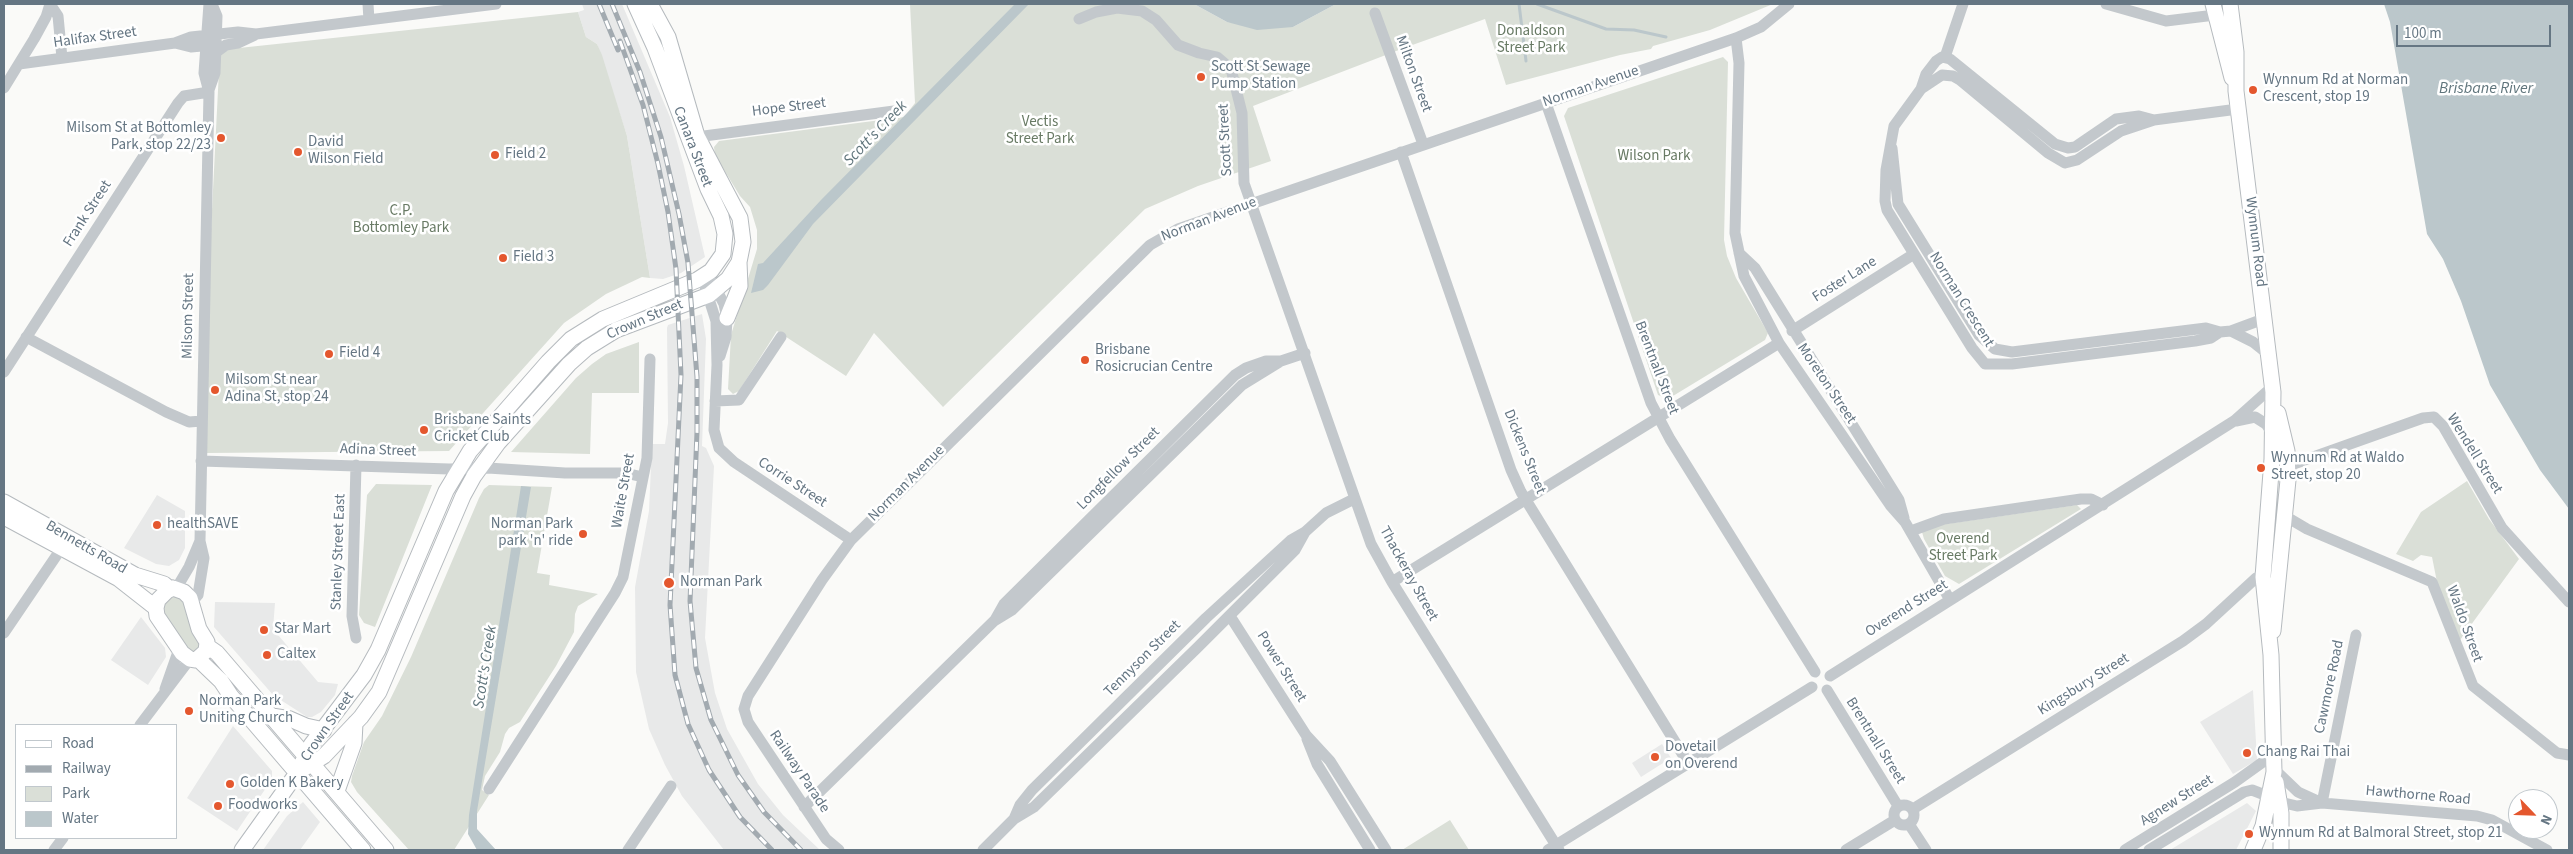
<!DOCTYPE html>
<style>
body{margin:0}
#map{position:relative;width:2573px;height:854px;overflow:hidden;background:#fafaf8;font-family:"Source Sans 3",sans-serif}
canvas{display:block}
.frame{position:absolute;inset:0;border:5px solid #657683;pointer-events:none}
.legend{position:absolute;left:15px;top:724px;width:162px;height:115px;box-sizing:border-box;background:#fff;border:1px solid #c1c8cd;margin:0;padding:6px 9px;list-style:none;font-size:15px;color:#657683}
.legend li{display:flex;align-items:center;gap:10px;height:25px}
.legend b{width:25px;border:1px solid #c1c8cd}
.north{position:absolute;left:2508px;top:789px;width:50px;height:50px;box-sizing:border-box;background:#fff;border:1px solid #c1c8cd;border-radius:50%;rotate:114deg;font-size:14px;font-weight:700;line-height:20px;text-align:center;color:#657683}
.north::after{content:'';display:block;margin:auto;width:18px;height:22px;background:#e4572e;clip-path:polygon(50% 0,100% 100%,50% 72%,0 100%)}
.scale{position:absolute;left:2396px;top:25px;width:155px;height:22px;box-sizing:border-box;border:2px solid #657683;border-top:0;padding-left:6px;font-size:15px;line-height:18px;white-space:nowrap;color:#657683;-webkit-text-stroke:4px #fff;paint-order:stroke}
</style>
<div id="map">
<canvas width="2573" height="854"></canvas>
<div class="frame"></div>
<ul class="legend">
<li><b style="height:6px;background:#fff"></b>Road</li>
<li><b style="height:6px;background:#a2aab0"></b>Railway</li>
<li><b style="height:14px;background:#dadfd7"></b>Park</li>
<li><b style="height:14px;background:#bbc7cb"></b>Water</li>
</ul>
<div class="north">N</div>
<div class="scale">100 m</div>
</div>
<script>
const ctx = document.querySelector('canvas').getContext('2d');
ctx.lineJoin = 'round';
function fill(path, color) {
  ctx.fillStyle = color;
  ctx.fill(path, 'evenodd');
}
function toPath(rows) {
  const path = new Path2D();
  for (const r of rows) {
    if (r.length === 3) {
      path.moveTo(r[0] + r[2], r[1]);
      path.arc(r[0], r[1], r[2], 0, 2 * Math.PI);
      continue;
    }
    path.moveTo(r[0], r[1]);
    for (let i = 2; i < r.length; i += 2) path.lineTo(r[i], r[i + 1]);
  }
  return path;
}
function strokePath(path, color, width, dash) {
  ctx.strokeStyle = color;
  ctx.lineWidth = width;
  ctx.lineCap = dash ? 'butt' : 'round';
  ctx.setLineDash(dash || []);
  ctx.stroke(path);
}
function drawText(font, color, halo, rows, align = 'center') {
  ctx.font = font + ' "Source Sans 3",sans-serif';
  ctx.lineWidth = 5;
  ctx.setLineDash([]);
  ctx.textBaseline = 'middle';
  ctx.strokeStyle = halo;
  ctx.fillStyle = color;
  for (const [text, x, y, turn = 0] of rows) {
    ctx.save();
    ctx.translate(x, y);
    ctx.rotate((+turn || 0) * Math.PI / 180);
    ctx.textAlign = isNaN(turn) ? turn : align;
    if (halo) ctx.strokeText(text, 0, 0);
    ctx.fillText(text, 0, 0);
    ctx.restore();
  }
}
const built = toPath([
 [582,4,622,4,670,117,684,166,705,257,681,273,663,279,650,278,627,136,597,44,586,37,578,12,584,10],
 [702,314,706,339,702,446,706,448,714,466,705,638,715,693,727,729,758,784,783,815,820,850,724,850,682,796,665,765,649,729,636,672,635,587,649,511,652,444,665,444,668,423,667,328,668,325],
 [157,495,185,511,185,548,179,560,169,566,156,564,124,548],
 [215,602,275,603,273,629,318,682,338,684,335,695,321,712,312,717,307,717,273,695,214,627],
 [141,617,165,648,166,657,148,685,111,660],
 [2253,690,2257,760,2233,774,2200,722],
 [233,726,272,771,272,779,237,831,187,798],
 [1662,744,1671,758,1641,777,1632,763],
 [303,802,320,822,300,850,263,850,287,816],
 [2247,803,2256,811,2236,850,2170,850]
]);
const green = toPath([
 [910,4,1194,4,1227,22,1293,27,1336,4,1773,4,1710,30,1653,46,1651,49,1620,55,1506,85,1485,19,1404,48,1253,106,1271,161,1198,186,1145,209,943,407,874,333,846,376,777,331,739,391,733,394,728,389,731,335,757,249,757,230,750,207,740,196,715,155,714,147,719,141,904,117,915,103],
 [578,12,586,37,597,44,602,55,627,136,650,278,642,277,606,294,564,323,449,451,206,453,210,250,220,50],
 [1723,57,1728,62,1724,240,1727,256,1736,278,1768,333,1765,340,1668,399,1658,395,1564,116,1568,108],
 [639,342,639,393,592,393,590,454,511,452,576,378,592,364,606,354],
 [2467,481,2489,519,2519,559,2460,640,2437,582,2432,557,2421,555,2413,561,2396,554,2421,512],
 [376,484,432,485,375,627,364,623,359,615,367,495],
 [489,485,552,487,537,573,550,575,549,585,598,594,578,606,575,614,574,632,556,666,520,722,509,728,505,734,500,752,485,776,482,790,489,795,454,850,409,850,357,792,351,782,352,776,364,742,382,716,411,657,479,498,484,489],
 [2077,505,2081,509,1959,584,1945,576,1924,539,1922,532,1932,526],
 [173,595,183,598,201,641,200,650,191,653,163,615,163,601],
 [1450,820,1469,850,1402,850]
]);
const water = toPath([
 [1015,4,1029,4,813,224,768,285,763,290,751,293,758,264,763,263,821,200],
 [1194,4,1336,4,1293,27,1257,30,1227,22],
 [2384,4,2569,4,2569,509,2540,470,2490,385,2461,301,2443,259,2427,234,2390,22],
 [521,486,531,487,477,811,477,829,496,850,477,850,468,834,469,815]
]);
const stream = toPath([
 [1519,4,1526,61],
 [1537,4,1606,29,1634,30,1666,37]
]);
const minor = toPath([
 [50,4,58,16,62,58],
 [368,4,369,20],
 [2106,4,2166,21,2215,15],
 [1375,13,1423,144],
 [1079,19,1096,12,1117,8,1142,11,1156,20,1178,45,1199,53,1217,57,1231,69,1242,113,1244,183,1371,544,1392,582,1559,850],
 [1736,38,1739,63,1735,233,1744,276,1779,343,1890,505,1905,522,1950,600],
 [175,43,191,47,213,45],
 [215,53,226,45,238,43,255,35],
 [1945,57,1963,4],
 [19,64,175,43,191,37,238,32,256,34,496,4],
 [4,88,34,39,46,17,50,4],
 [1921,89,1926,74,1936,61,1942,57,1950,59,2055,144,2068,148,2075,147,2116,119,2139,116,2154,120],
 [209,90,215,73,217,16,212,4],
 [1546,103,1651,403,1670,439,1815,672],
 [689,138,894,111],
 [1892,148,1898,204,1979,335,1995,349,2012,352,2206,328,2220,332,2231,331,2258,321,2264,316],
 [1401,152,1511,470,1521,492,1688,763],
 [1739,253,1755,268,1899,500,1904,518],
 [702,277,716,321,717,365,714,430,719,448,734,462,851,540],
 [713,283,724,304,727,318,726,337,720,356],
 [1792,331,1914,254],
 [2231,331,2253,342,2268,354],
 [2220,332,2211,338,2195,341,2012,364,1985,364,1972,348,1887,210,1885,201,1886,170,1894,126,1921,89,1942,75,1953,76,1960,80,2048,153,2065,163,2077,160,2121,131,2154,120,2238,109],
 [26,337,166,412,189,422,202,421],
 [4,372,178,103,184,96,209,92],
 [715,401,739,400,781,337],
 [2236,421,2255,417,2266,424,2272,433],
 [201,461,449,469,488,468,565,473,625,473,643,477],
 [2288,466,2423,418,2434,417,2443,426,2502,528,2569,602],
 [2285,516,2307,529,2432,582,2473,686,2557,753,2569,755],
 [1911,531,1944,519,2081,499,2091,499,2103,505],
 [1392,582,1779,343],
 [176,589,189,567,200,541],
 [192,602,198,595,204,558,200,541,209,92,204,73,209,4],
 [1230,616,1306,735,1330,761,1386,850],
 [995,620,1004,604,1235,375,1246,368,1266,361,1281,361],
 [4,633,65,543],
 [356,638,352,616,356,465],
 [1830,676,2234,421,2272,387],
 [165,689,179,649],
 [1827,690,1898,806],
 [140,725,190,659],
 [1307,739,1317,764,1370,850],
 [2275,770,2298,792,2322,803],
 [489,789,615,593,623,577,647,458,650,359],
 [2280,802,2297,806,2322,803,2477,816,2492,820,2547,850],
 [2322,803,2356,635],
 [1904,815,10],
 [804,807,994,621,1012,610,1242,385,1281,361,1305,353],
 [1913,809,2183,641,2206,624,2256,578,2263,577],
 [1014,819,1034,807,1198,647,1295,550,1305,532],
 [1909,824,1926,850],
 [54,850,63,838],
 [628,850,671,786],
 [839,850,826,839,748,722,744,709,748,696,822,580,851,540,1150,245,1178,229,1736,38,1761,27,1789,4],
 [983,850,1014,819,1020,805,1032,790,1206,618,1291,540,1305,532,1326,513,1354,499],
 [1548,850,1812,687],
 [1846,850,1895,820],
 [2125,850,2235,782,2274,754],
 [2149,850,2244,792,2252,790,2270,797]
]);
const major = toPath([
 [2213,4,2232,78],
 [2230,4,2236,52,2236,91,2273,392,2272,459,2263,577,2271,655,2274,772,2263,826,2253,850],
 [727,318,740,286,739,262],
 [4,502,135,575,164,584,170,589],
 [4,517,119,579,156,608],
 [173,588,184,592,190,598,199,629,207,642,206,651,196,660,190,659,182,653,157,616,156,608,158,600,167,591,173,588],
 [2273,631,2288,480,2287,451,2278,413],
 [207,646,217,653,386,850],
 [198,659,221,681,231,696,363,850],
 [272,716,290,719,306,726,324,730],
 [297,773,324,756,361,717,379,692,463,496,474,476,498,443,569,364,587,348,616,330,709,295,728,279,739,262,743,242,740,218,697,136,668,37,650,4],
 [2276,782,2281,813,2281,850],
 [337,791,354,743,355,723],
 [242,850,297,773,311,745,364,675,378,650,446,491,470,451,548,362,571,339,603,319,697,280,711,271,723,254,725,234,721,216,708,189,655,48,635,4]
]);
const rail = toPath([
 [599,4,618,50],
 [612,4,640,72,661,137,679,214,688,263,697,377,697,432,690,601,696,668,711,720,738,775,764,812,801,850],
 [620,41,643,105,658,164,668,212,676,269,681,375,670,605,675,675,688,724,709,770,740,817,772,850]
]);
const markers = [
 [1201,77,5,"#e4572e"],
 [2253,90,5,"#e4572e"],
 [221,138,5,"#e4572e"],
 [298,152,5,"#e4572e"],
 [495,155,5,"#e4572e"],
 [503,258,5,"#e4572e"],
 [329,354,5,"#e4572e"],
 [1085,360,5,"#e4572e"],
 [215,390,5,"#e4572e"],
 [424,430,5,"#e4572e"],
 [2261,468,5,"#e4572e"],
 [157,525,5,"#e4572e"],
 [583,534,5,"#e4572e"],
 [669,583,6,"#e4572e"],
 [264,630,5,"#e4572e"],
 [267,655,5,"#e4572e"],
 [189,711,5,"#e4572e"],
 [2247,753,5,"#e4572e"],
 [1655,757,5,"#e4572e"],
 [230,784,5,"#e4572e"],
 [218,806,5,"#e4572e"],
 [2249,834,5,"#e4572e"]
];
const parkNames = [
 ["Donaldson",1531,32],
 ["Street Park",1531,49],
 ["Vectis",1040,123],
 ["Street Park",1040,140],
 ["Wilson Park",1654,157],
 ["C.P.",401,212],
 ["Bottomley Park",401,229],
 ["Overend",1963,540],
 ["Street Park",1963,557]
];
const streetNames = [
 ["Halifax Street",95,38,-8],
 ["Milton Street",1413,74,70],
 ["Norman Avenue",1591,87,-19],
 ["Hope Street",789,108,-7],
 ["Scott Street",1226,140,-93],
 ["Canara Street",692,147,69],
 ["Frank Street",88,214,-57],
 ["Norman Avenue",1209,220,-21],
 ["Wynnum Road",2255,242,83],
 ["Foster Lane",1845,280,-32],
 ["Norman Crescent",1961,300,58],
 ["Milsom Street",189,316,-89],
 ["Crown Street",645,320,-23],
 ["Brentnall Street",1656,368,69],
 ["Moreton Street",1826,384,56],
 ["Adina Street",378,451,2],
 ["Dickens Street",1524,452,68],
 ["Wendell Street",2474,454,58],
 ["Longfellow Street",1119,469,-45],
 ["Corrie Street",792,483,33],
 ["Norman Avenue",907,484,-45],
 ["Waite Street",624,491,-80],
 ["Bennetts Road",86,548,30],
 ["Stanley Street East",339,552,-88],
 ["Thackeray Street",1408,574,61],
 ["Overend Street",1907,609,-32],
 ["Waldo Street",2464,624,70],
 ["Tennyson Street",1143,659,-45],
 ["Power Street",1281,667,58],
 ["Kingsbury Street",2084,685,-32],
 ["Cawmore Road",2330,687,-78],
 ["Crown Street",328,727,-55],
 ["Brentnall Street",1875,741,58],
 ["Railway Parade",799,772,56],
 ["Hawthorne Road",2418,796,5],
 ["Agnew Street",2177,801,-32]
];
const poiNames = [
 ["Scott St Sewage",1211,68],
 ["Pump Station",1211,85],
 ["Wynnum Rd at Norman",2263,81],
 ["Crescent, stop 19",2263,98],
 ["Milsom St at Bottomley",211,129,"right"],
 ["Park, stop 22/23",211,146,"right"],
 ["David",308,143],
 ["Wilson Field",308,160],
 ["Field 2",505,155],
 ["Field 3",513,258],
 ["Brisbane",1095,351],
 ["Rosicrucian Centre",1095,368],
 ["Field 4",339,354],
 ["Milsom St near",225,381],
 ["Adina St, stop 24",225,398],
 ["Brisbane Saints",434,421],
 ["Cricket Club",434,438],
 ["Wynnum Rd at Waldo",2271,459],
 ["Street, stop 20",2271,476],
 ["healthSAVE",167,525],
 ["Norman Park",573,525,"right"],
 ["park 'n' ride",573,542,"right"],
 ["Norman Park",680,583],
 ["Star Mart",274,630],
 ["Caltex",277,655],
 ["Norman Park",199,702],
 ["Uniting Church",199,719],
 ["Dovetail",1665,748],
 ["on Overend",1665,765],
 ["Chang Rai Thai",2257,753],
 ["Golden K Bakery",240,784],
 ["Foodworks",228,806],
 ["Wynnum Rd at Balmoral Street, stop 21",2259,834]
];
const waterNames = [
 ["Brisbane River",2486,89],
 ["Scott's Creek",876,134,-46],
 ["Scott's Creek",486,667,-81]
];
fill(built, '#e8e9e9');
fill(green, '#dadfd7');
fill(water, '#bbc7cb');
strokePath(stream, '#bbc7cb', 3);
strokePath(major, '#b5babe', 17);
strokePath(minor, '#c3c8cc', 11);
strokePath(major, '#fff', 15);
strokePath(rail, '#a2aab0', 5);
strokePath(rail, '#fff', 3, [9]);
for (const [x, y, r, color] of markers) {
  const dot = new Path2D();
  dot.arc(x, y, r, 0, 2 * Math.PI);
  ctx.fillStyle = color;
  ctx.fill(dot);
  strokePath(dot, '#fff', 2);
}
drawText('15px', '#687a64', '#fff', parkNames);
drawText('15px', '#657683', '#fff', streetNames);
drawText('15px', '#657683', '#fff', poiNames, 'left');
drawText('italic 16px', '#60757c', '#fff', waterNames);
</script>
